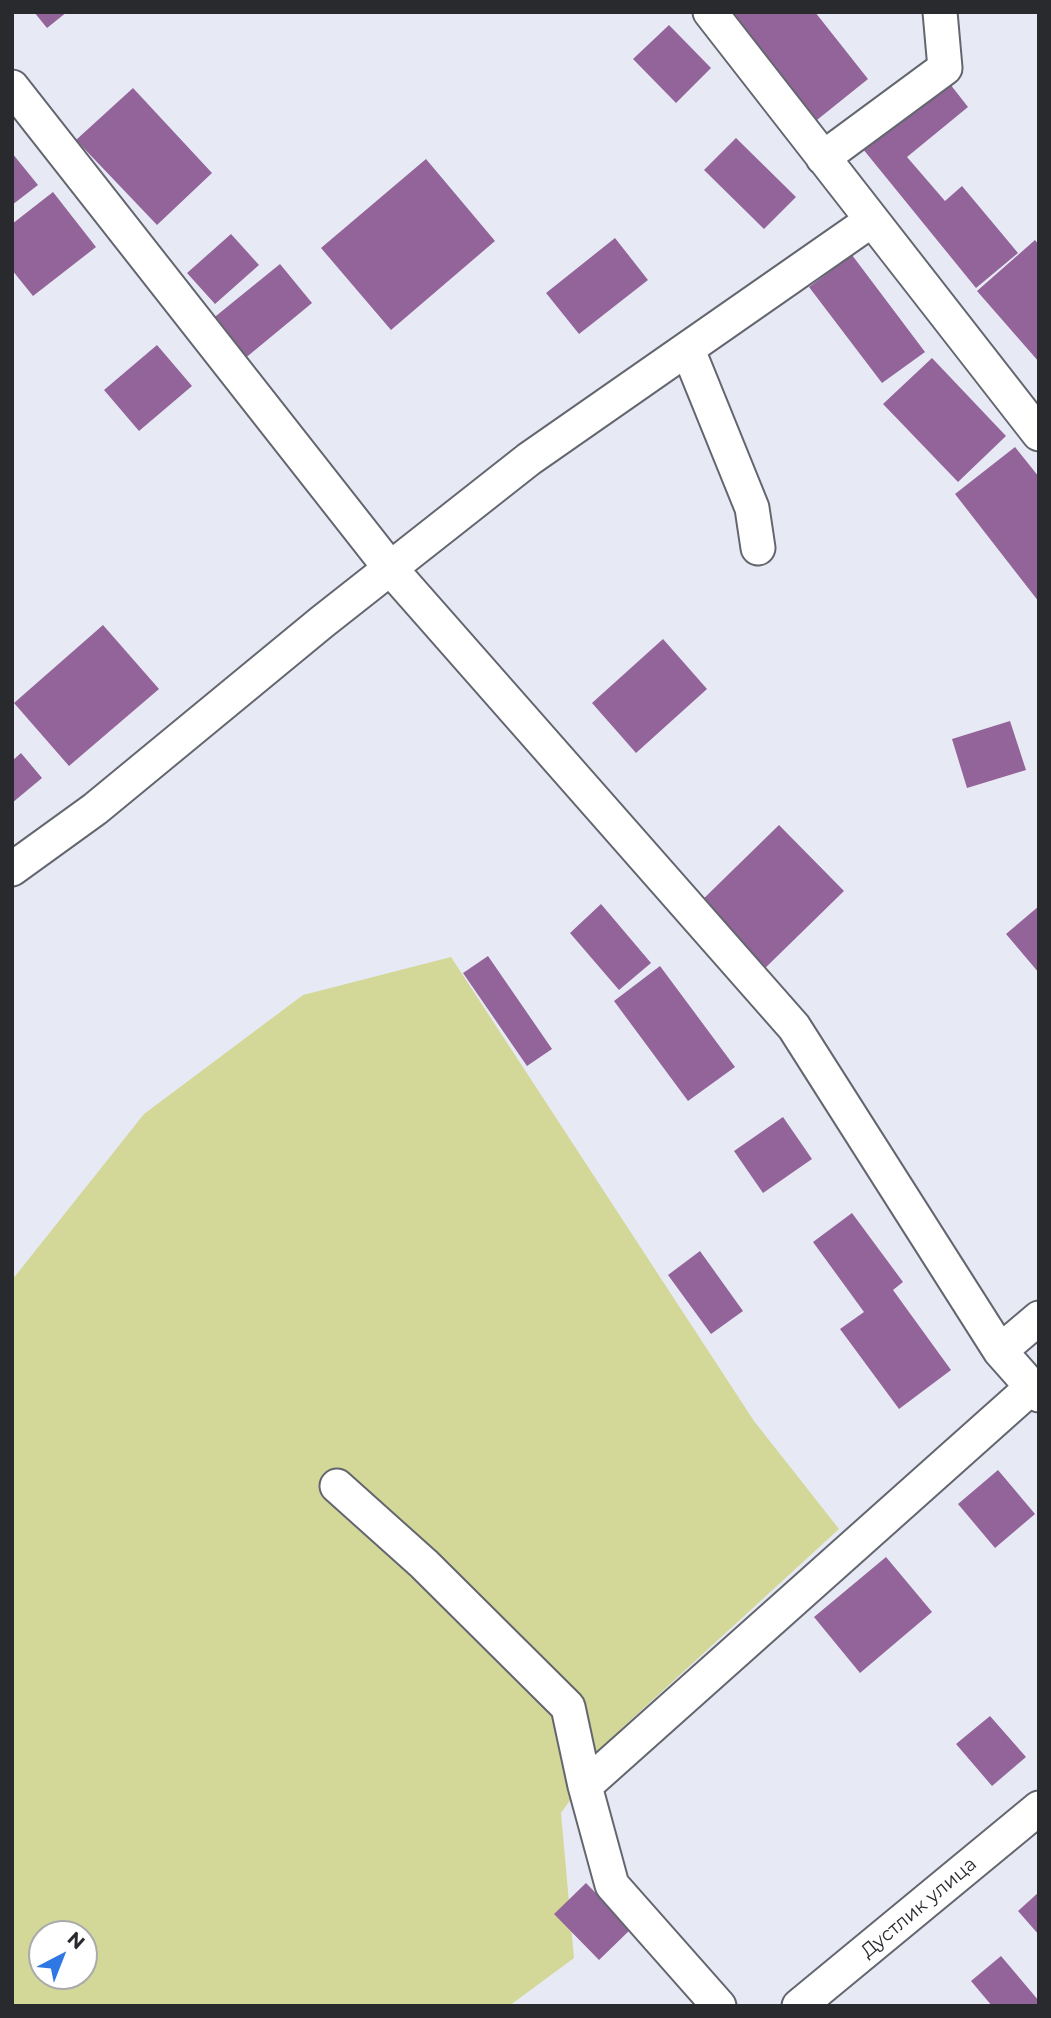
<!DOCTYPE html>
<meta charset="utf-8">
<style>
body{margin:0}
#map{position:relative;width:1051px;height:2018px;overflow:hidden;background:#e7eaf5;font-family:Montserrat,sans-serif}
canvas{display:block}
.frame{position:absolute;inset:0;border:14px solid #292a2e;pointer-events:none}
.north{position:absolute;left:28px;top:1920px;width:70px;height:70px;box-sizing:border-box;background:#fff;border:2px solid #a9aaab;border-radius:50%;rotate:42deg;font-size:19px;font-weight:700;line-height:28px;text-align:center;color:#292a2e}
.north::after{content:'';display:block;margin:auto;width:24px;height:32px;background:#2f78e4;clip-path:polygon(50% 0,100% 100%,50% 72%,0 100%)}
</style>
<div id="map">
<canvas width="1051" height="2018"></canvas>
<div class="frame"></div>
<div class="north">N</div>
</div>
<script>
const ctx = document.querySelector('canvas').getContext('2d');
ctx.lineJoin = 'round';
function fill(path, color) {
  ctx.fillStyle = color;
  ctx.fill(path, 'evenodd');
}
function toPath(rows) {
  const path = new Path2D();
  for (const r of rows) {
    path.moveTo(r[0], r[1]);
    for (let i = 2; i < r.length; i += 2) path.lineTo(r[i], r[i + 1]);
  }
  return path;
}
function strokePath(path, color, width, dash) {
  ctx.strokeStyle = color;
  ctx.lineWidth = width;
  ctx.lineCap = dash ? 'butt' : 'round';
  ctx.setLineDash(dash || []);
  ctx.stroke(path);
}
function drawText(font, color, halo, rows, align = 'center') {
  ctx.font = font + ' Montserrat,sans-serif';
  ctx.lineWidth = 5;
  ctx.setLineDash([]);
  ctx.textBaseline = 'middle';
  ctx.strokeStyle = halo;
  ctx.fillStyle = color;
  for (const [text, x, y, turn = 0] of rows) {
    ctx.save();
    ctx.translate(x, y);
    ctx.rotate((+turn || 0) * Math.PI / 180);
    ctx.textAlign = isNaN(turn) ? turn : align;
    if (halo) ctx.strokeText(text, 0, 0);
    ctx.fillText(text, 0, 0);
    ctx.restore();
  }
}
const green = toPath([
 [451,957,754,1421,839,1529,621,1729,561,1813,574,1958,509,2006,12,2006,12,1280,144,1114,303,995],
 [42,1934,84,1934,84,1976,42,1976]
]);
const building = toPath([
 [34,12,67,12,47,28],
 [723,12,815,12,868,79,812,124],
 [669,25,711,68,676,103,633,59],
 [943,75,968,107,907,157,945,201,962,186,1018,253,976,288,854,138],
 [133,88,212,173,157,225,76,140],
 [736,138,796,197,764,229,704,170],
 [12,153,38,185,12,205],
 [426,159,495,241,391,330,321,248],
 [53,192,96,247,33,296,12,270,12,224],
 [231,234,259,265,215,304,187,273],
 [615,238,648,280,579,334,546,293],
 [1035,240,1039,245,1039,362,977,291],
 [852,255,925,352,882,383,809,287],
 [280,264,312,303,243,360,211,320],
 [157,345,192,386,139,431,104,390],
 [932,358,1006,436,958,482,883,404],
 [1015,447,1039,477,1039,602,955,494],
 [103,625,159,689,69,766,14,703],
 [663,639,707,689,636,753,592,703],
 [1010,721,1026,770,967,788,952,739],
 [21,753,42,778,12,803,12,761],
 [779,825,844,891,758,975,694,908],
 [601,904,651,963,619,990,570,933],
 [1039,906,1039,973,1006,934],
 [488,956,552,1049,527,1066,463,973],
 [660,966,735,1067,688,1101,614,1001],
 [783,1117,812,1159,763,1193,734,1151],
 [852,1213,903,1282,893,1290,951,1370,899,1409,840,1329,864,1312,813,1242],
 [700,1251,743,1311,711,1334,668,1275],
 [998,1470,1035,1514,995,1548,958,1504],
 [886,1557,932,1612,860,1673,814,1617],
 [990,1716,1026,1757,992,1786,956,1744],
 [586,1883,631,1929,599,1960,554,1914],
 [1039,1892,1039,1935,1018,1911],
 [1001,1956,1039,2001,1039,2006,992,2006,971,1981]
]);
const minor = toPath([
 [710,12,1039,434],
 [12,87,390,568,794,1027,1000,1351,1039,1395],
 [823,158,945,68,940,12],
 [688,350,752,508,758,548],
 [12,869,95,809,322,622,529,459,872,220],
 [1000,1351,1039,1318],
 [337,1486,424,1564,568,1707,585,1786],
 [719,2006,612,1885,585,1786,1032,1387],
 [799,2006,1039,1808]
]);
const streetNames = [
 ["Дустлик улица",919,1908,-40]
];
fill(green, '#d3d899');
fill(building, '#936499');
strokePath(minor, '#64666f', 37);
strokePath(minor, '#fff', 33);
drawText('19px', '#292a2e', '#fff', streetNames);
</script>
